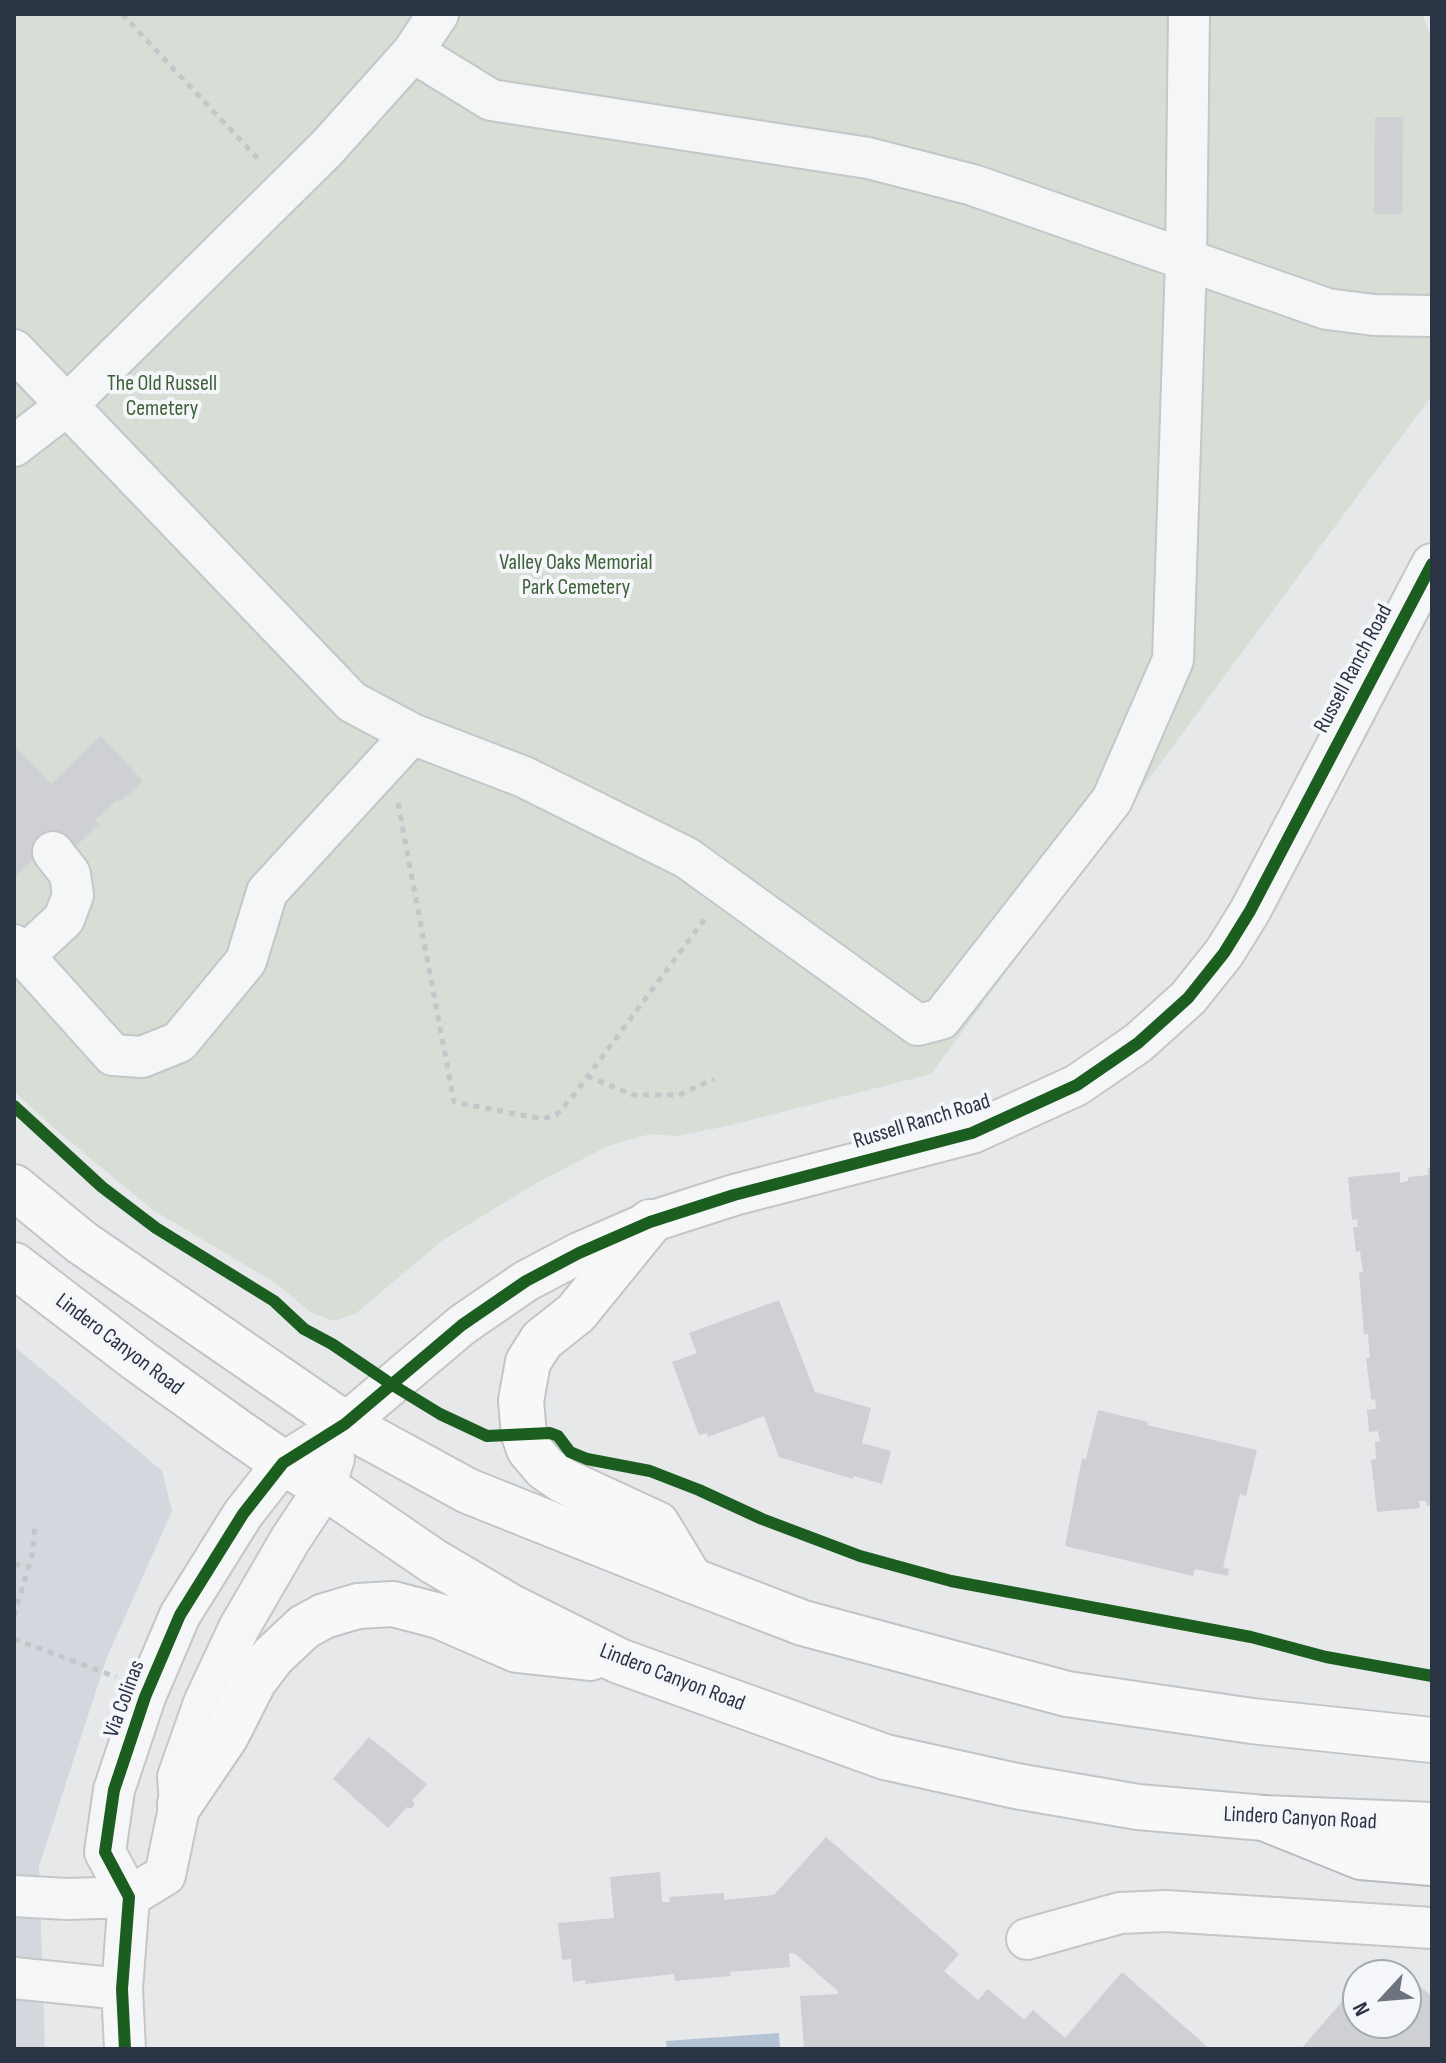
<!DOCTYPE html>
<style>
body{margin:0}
#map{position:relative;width:1446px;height:2063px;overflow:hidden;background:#e6e8ea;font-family:"Sofia Sans Condensed",sans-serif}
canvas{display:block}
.frame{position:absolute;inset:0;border:16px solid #2b3445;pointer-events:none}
.north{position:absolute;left:1342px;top:1959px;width:80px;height:80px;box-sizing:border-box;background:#f4f6f9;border:2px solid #a4a8b1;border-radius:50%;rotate:244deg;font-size:22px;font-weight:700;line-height:32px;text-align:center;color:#2b3445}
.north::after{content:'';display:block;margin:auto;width:28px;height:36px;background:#6c737f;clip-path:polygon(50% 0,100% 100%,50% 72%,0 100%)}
</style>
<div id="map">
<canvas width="1446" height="2063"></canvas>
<div class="frame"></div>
<div class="north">N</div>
</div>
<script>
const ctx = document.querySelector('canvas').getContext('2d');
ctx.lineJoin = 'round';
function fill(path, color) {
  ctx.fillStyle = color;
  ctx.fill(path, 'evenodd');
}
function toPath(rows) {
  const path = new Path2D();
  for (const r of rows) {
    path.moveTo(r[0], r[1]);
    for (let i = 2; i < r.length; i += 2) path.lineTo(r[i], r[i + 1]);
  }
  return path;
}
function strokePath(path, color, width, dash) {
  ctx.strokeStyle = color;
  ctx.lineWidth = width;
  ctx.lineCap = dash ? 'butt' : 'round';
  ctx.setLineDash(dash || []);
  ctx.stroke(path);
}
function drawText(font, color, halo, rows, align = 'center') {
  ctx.font = font + ' "Sofia Sans Condensed",sans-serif';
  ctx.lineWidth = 8;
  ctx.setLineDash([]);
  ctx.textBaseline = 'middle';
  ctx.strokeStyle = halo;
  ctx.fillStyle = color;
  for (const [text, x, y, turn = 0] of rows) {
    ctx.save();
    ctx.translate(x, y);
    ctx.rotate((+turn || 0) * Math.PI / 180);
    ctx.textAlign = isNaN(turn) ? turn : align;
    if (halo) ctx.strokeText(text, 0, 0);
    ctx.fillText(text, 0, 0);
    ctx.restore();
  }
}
const built = toPath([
 [14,1346,162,1471,172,1511,107,1657,39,1866,45,2049,14,2049]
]);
const green = toPath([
 [14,14,1422,14,1432,39,1432,395,931,1074,723,1127,676,1136,650,1134,608,1146,540,1181,443,1240,355,1314,334,1321,310,1312,277,1284,153,1210,55,1129,14,1091]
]);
const water = toPath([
 [779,2033,780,2049,667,2049,666,2041]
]);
const building = toPath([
 [1375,117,1403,117,1402,214,1374,214],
 [101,736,143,781,120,802,117,800,95,820,99,824,69,853,56,838,14,878,14,746,51,784],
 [1432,1167,1432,1506,1427,1506,1426,1501,1419,1501,1420,1508,1377,1512,1371,1460,1376,1459,1375,1442,1380,1441,1378,1431,1369,1432,1367,1410,1376,1409,1375,1399,1371,1400,1366,1358,1370,1358,1368,1334,1364,1334,1359,1273,1363,1272,1360,1251,1356,1252,1353,1227,1358,1227,1357,1219,1352,1220,1348,1177,1400,1172,1400,1183,1408,1181,1408,1177,1428,1175,1428,1168],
 [779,1300,815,1392,871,1408,862,1443,891,1451,882,1484,854,1476,853,1479,779,1457,764,1416,708,1437,707,1433,699,1435,672,1362,697,1353,689,1333],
 [1098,1410,1148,1422,1147,1425,1257,1450,1246,1496,1240,1494,1223,1567,1229,1569,1228,1576,1195,1569,1193,1576,1065,1546,1082,1458,1086,1459],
 [369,1737,427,1784,412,1801,415,1804,411,1809,407,1807,388,1828,333,1779],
 [826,1837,959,1954,944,1971,978,2000,988,1989,1024,2020,1033,2010,1065,2038,1122,1972,1210,2049,804,2049,800,1996,838,1994,838,1991,794,1953,789,1953,790,1967,730,1972,731,1976,675,1981,674,1974,585,1984,585,1980,573,1982,571,1959,562,1960,558,1923,614,1918,610,1877,660,1872,662,1902,670,1902,669,1897,724,1893,724,1900,774,1895],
 [1375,1964,1406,1975,1432,1996,1432,2049,1301,2049,1358,1983,1358,2023,1406,2023,1406,1975,1365,1975]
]);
const path = toPath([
 [122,14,261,162],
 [398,803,454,1102,542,1119,556,1115,573,1096,707,916],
 [587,1076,633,1095,679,1095,714,1079],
 [14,1564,28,1567],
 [14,1616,33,1551,35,1523],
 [14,1639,116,1677]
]);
const minor = toPath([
 [413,52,491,100,868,158,973,185,1327,309,1374,315,1432,316],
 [14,350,352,702,412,734,524,777,687,858,918,1025,941,1019,1112,800,1173,660,1186,261,1189,14],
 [14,446,66,406,327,148,413,52,438,14],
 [14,945,113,1055,142,1057,179,1042,246,961,267,892,412,734],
 [24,956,64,919,73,895,70,874,53,852],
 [14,1896,67,1899,129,1897,165,1875,180,1804,178,1777,204,1703,239,1628,290,1540,325,1487,334,1458],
 [1027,1939,1120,1913,1166,1911,1432,1928],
 [14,1978,122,1989],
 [125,2049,122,1989,129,1897,105,1852,114,1790,145,1697,180,1615,243,1514,283,1463,345,1424,462,1325,526,1281,579,1253,650,1222,734,1195,972,1133,1077,1085,1138,1043,1188,998,1224,953,1250,911,1432,564]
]);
const major = toPath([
 [14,1187,81,1242,345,1424,468,1491,691,1580,803,1623,1067,1694,1252,1721,1432,1740],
 [650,1222,576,1313,542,1340,528,1362,521,1401,524,1435,529,1449,545,1468,564,1481,657,1524,691,1580],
 [14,1265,138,1360,234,1429,283,1463,325,1487,433,1561,511,1607,619,1661,885,1757,1016,1786,1138,1807,1264,1818,1432,1825],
 [180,1804,226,1736,254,1681,273,1656,304,1627,324,1616,358,1606,393,1604,439,1616,517,1650,590,1658]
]);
const highway = toPath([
 [1264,1818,1361,1857,1432,1863]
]);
const cycleway = toPath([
 [14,1106,102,1187,156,1228,274,1301,304,1329,332,1344,391,1384,440,1414,487,1436,550,1433,558,1436,570,1452,587,1459,650,1471,699,1490,762,1519,860,1556,951,1581,1251,1637,1326,1657,1432,1676],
 [125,2049,122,1989,129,1897,105,1852,114,1790,145,1697,180,1615,243,1514,283,1463,345,1424,462,1325,526,1281,579,1253,650,1222,734,1195,972,1133,1077,1085,1138,1043,1188,998,1224,953,1250,911,1432,564]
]);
const parkNames = [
 ["The Old Russell",162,384],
 ["Cemetery",162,409],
 ["Valley Oaks Memorial",576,563],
 ["Park Cemetery",576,588]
];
const streetNames = [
 ["Russell Ranch Road",1354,669,-62],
 ["Russell Ranch Road",922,1122,-17],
 ["Lindero Canyon Road",119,1345,37],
 ["Lindero Canyon Road",672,1678,21],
 ["Via Colinas",125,1699,-70],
 ["Lindero Canyon Road",1300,1819,3]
];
fill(built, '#d4d7dd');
fill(green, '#d6ded6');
fill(water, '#b4c4d5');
fill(building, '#ced0d3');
strokePath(minor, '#c4c6c8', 44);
strokePath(major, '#c2c5c8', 48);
strokePath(highway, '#b8bbbf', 48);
strokePath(path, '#c5c6ca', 5, [6, 6]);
strokePath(minor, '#f5f6f7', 40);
strokePath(major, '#f8f8f8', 44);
strokePath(highway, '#f8f8f8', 44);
strokePath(cycleway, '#1b5e20', 12);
drawText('22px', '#3f6138', '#f4f6f9', parkNames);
drawText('22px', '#2b3445', '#f4f6f9', streetNames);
</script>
